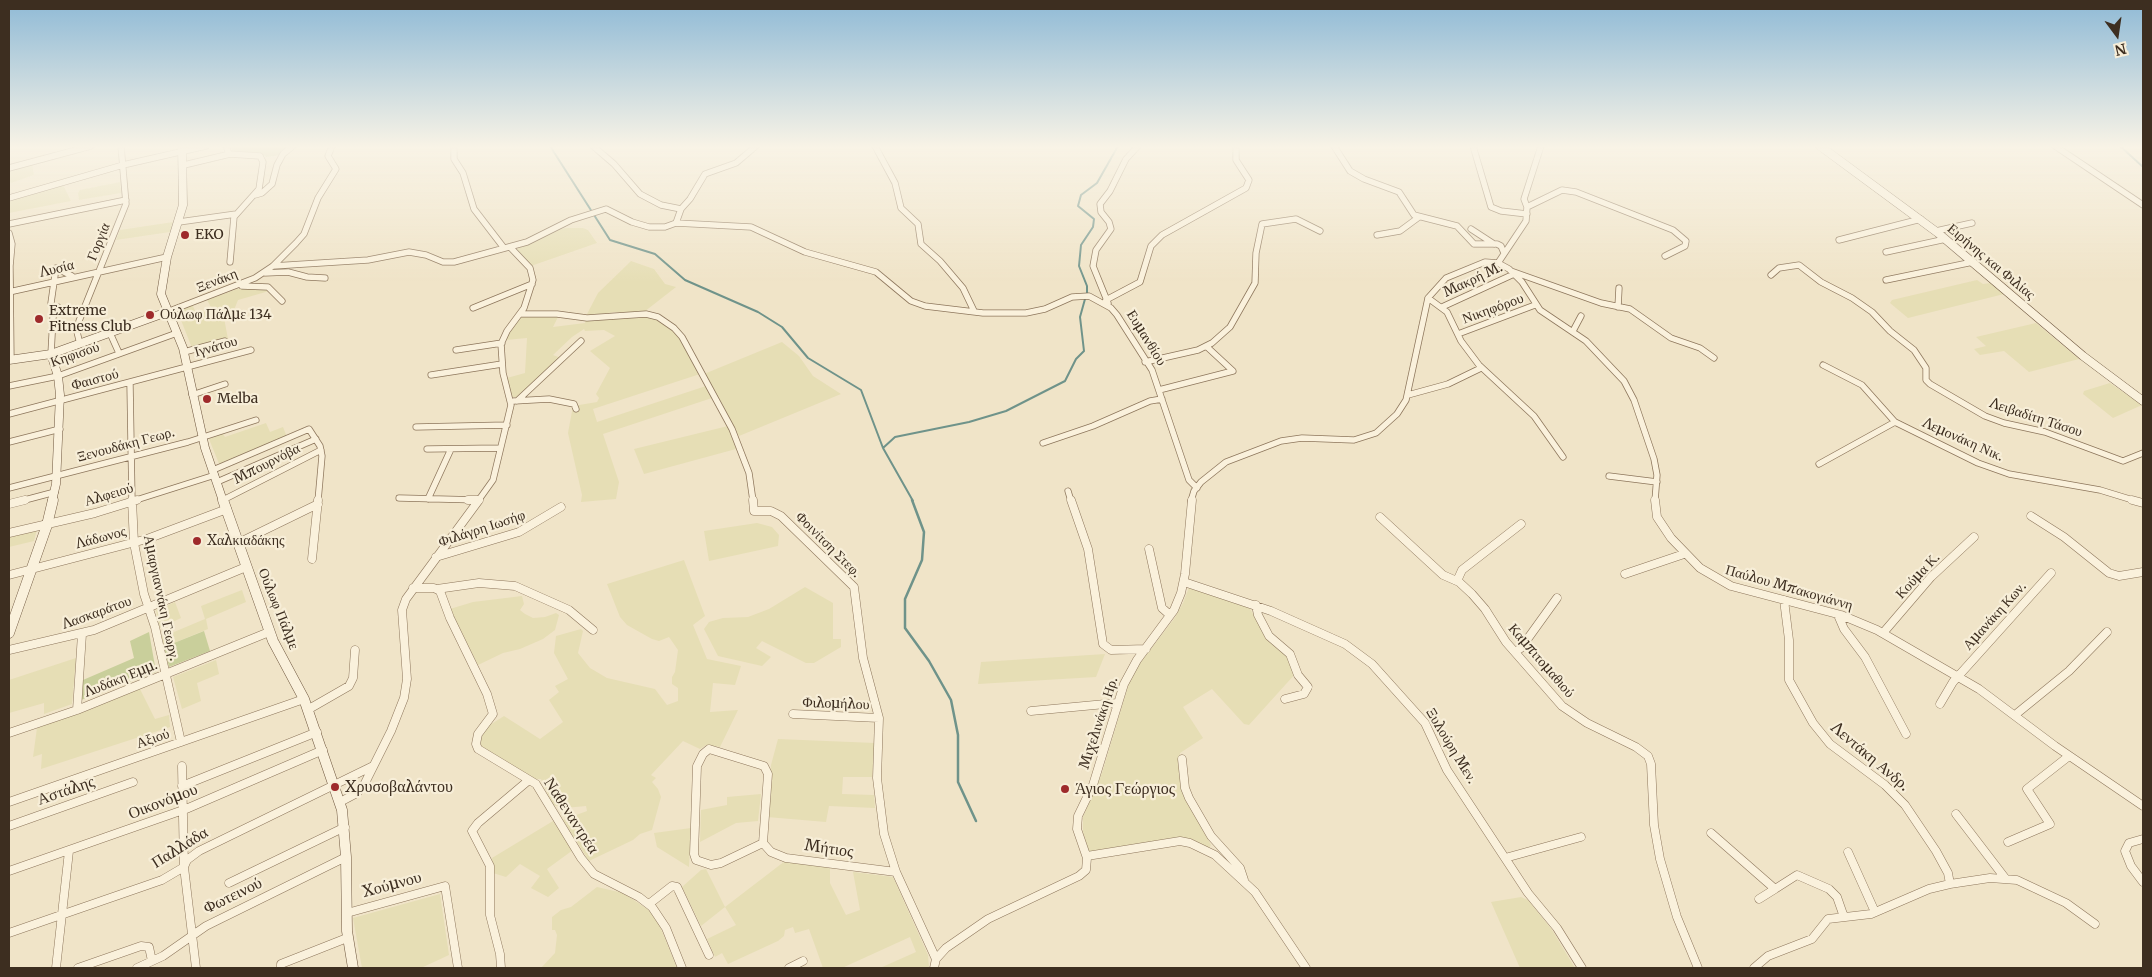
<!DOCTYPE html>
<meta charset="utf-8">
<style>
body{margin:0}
#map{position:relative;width:2152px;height:977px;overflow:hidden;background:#f0e4c8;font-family:Merriweather,serif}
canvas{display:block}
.frame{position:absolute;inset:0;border:10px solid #3d2e20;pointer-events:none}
.north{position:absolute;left:2092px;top:10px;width:50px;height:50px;-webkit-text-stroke:4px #f7eed8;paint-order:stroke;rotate:166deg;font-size:14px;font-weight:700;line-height:20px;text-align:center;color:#3d2e20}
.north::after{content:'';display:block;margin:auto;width:18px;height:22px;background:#3d2e20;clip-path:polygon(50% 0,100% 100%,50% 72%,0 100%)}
</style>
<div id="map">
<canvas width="2152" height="977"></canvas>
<div class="frame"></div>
<div class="north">N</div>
</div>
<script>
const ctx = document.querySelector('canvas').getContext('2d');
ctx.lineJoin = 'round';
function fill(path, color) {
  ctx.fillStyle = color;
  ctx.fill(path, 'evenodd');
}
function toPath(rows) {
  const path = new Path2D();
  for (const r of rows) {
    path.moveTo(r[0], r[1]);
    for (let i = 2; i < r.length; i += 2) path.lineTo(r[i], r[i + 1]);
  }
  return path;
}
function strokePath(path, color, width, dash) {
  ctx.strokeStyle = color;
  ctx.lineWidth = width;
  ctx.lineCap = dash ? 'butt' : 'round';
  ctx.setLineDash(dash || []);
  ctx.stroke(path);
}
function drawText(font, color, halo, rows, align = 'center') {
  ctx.font = font + ' Merriweather,serif';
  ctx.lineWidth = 4.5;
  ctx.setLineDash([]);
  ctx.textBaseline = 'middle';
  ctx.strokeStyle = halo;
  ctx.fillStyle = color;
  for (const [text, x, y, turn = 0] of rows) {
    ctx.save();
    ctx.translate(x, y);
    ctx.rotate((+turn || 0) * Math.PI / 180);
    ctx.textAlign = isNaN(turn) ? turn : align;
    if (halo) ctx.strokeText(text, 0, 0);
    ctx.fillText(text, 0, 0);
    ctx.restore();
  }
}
const farmland = toPath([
 [32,164,34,175,11,183,9,181,9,171],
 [120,182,121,193,79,200,78,193,80,190],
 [63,185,71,201,9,213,9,200],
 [173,222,170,232,116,240,120,230],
 [567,228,583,228,588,230,597,243,531,266,517,250,519,247,559,229],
 [631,261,654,269,665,284,676,287,644,312,615,312,586,316,598,293],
 [1977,280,1983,284,1991,283,2004,294,1908,318,1890,303,1892,300],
 [237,289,266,289,269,291,238,300,234,310,224,318,228,339,192,348,177,310,192,304,197,315,212,309,207,300],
 [523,315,559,315,553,327,585,323,586,319,651,316,678,334,700,374,593,409,597,422,706,386,712,398,603,434,619,482,616,499,581,502,582,495,568,433,573,406,597,402,599,398,596,394,610,368,590,351,615,336,604,330,585,331,584,329,572,337,553,355,561,358,517,397,512,397,507,378,525,373,527,338,506,340,511,328],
 [2036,323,2079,359,2029,372,2004,351,1980,355,1974,349,1986,346,1976,337],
 [782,342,799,356,813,376,841,394,739,436,718,396,704,374],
 [2110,383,2142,405,2113,418,2083,394,2084,391],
 [266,423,270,432,283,427,287,437,220,466,209,439,223,434,225,437],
 [728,426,736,449,644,474,634,449],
 [757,523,772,527,779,535,778,546,709,561,704,531],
 [37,529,34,541,9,547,9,535],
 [684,560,705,616,693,625,707,659,741,666,735,685,713,683,710,712,738,710,720,747,706,745,700,749,683,741,651,775,656,778,652,782,658,789,661,797,652,830,640,834,633,840,589,861,563,820,587,811,586,806,565,808,553,805,541,779,530,779,479,746,479,737,490,725,504,716,540,739,563,722,549,700,559,692,555,686,568,679,554,653,556,636,581,629,583,631,578,653,590,668,607,678,655,689,667,705,678,701,678,688,672,684,672,677,675,672,678,650,669,637,659,641,652,639,627,625,620,617,607,584],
 [1190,585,1249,607,1268,639,1288,655,1296,673,1249,725,1244,724,1212,689,1183,707,1203,738,1180,753,1180,775,1185,796,1211,845,1208,849,1194,840,1174,838,1089,853,1083,832,1083,817,1102,773,1129,683,1134,671,1174,619,1183,603],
 [805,587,833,603,833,639,841,639,841,647,814,663,806,663,762,641,756,648,771,657,762,666,718,656,704,629,709,622,723,618,748,617,769,609],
 [242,590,246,602,206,619,208,629,164,647,162,637,205,619,201,606],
 [522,596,524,604,520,610,525,614,533,618,545,617,556,613,559,615,555,630,543,639,520,649,503,653,478,665,450,609,473,602],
 [175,602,181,618,160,628,156,610],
 [1105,654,1096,677,978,684,981,662],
 [76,658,72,704,44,714,44,703,9,713,9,680],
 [216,660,219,674,197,683,201,701,182,709,173,677],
 [140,689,155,719,169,715,170,727,41,769,42,754,33,757,37,728],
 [778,739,875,743,872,777,843,777,842,794,874,795,875,808,829,806,826,822,767,817,771,765],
 [761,794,758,821,736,823,700,842,701,810,727,805,727,797],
 [553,821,573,850,547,869,559,888,548,897,531,888,540,876,520,864,506,877,493,873,492,858],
 [691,828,689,867,657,847,654,833],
 [785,861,830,867,830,883,846,915,860,910,853,872,893,877,928,955,929,968,880,968,916,952,910,937,842,968,823,968,809,929,795,933,793,927,785,930,784,936,778,941,728,964,722,953,715,957,707,939,736,925,725,907,701,926,682,887,701,870,706,869,725,907],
 [597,887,623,893,649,910,659,924,677,968,541,968,555,953,557,935,555,930,552,930,552,917,561,910,571,907],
 [440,894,449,955,421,968,362,968,353,918],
 [1521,897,1528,900,1552,930,1575,968,1520,968,1491,902]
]);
const green = toPath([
 [230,146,291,146,281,155,266,157,262,154,233,152],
 [204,631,210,651,169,667,164,647],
 [149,632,156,672,81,700,83,680,134,658,130,641]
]);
const streamFar1 = toPath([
 [550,146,610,240,655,254,685,280,758,312,782,327,808,358,861,390,883,448,913,501],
 [2120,146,2143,167],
 [1087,293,1087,286,1079,266,1081,245,1093,227,1094,219,1078,206,1081,195,1097,183,1118,146],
 [883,448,895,437,969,422,1006,411,1065,381,1076,359,1084,351,1080,317,1085,299]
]);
const stream = toPath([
 [912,500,924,532,922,560,905,599,905,628,929,661,951,700,958,735,958,782,976,821]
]);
const streetFar1 = toPath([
 [226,146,229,154,260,156,263,162,259,189,234,217,230,262],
 [454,146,454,159,463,173,474,209,504,248],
 [593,146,614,164,640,194,661,205,681,209],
 [875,146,895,183,901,208,918,224,921,244,940,261,963,288,974,311],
 [1334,146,1350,171,1364,179,1399,192,1414,215,1457,226,1474,244,1497,244,1501,246,1504,253],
 [1473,146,1491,207,1501,211,1527,214],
 [2055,146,2143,205],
 [184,165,230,154],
 [9,168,91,146],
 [255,195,262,193,272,184,277,165,283,154,293,146],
 [9,198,123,165,206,146],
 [1527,207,1562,190,1576,192,1673,230,1686,241,1685,246,1665,256],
 [179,222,236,214],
 [676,223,681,209,690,199,705,174,736,163,756,146],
 [9,224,126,200],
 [1471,229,1494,244],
 [1936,231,1972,223],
 [9,233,12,244,10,266,11,360],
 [1377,235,1400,231,1419,217],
 [1839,240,1921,219],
 [1886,252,1946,239],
 [1498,263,1526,221,1527,207,1524,199,1541,146],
 [273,266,368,260,409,252,426,255,443,262,454,262,527,242,571,220,606,209,632,222,649,227,665,227,676,223,751,227,805,252,876,272,911,301,925,306,983,313,1026,313,1045,309,1072,297,1089,296,1111,308,1117,315,1152,370,1189,480,1197,488],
 [1511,271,1601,303,1630,309,1671,338,1700,348,1714,358],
 [265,273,288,272,307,277,325,278],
 [1771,275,1779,268,1799,265,1821,282,1852,298,1872,312,1890,331,1914,350,1926,368,1926,380,1930,384,1985,416,2004,423,2045,432,2123,461,2143,453],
 [1886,280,1973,262],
 [242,286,268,287,282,301],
 [9,292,167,257],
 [1428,298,1447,312,1461,341,1479,365,1534,416,1563,457],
 [1106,300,1140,282,1151,246,1162,235,1246,188,1249,180,1236,160,1236,146],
 [51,303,56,268,72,276],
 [1108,303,1093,266,1096,250,1111,229,1109,222,1101,212,1100,204,1110,191,1126,159,1138,146],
 [1442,307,1514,274],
 [1618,307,1619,288],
 [473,308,532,284],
 [167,312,255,278,273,266,296,243,304,234,318,198,336,169,328,156,332,146],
 [521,314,557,314,587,318,646,314,658,317,674,328,682,337,732,429,749,473,753,501],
 [1573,331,1581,316],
 [110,333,119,353],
 [1458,334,1535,305],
 [80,344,77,332,79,321,126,204,121,146],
 [456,350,502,343],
 [184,352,225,341],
 [51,354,53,317,58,307],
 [1145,362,1198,350,1212,343,1230,327,1255,283,1256,253,1262,224,1296,219,1320,231],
 [1823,365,1862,385,1895,422,1978,463,2009,474,2100,490,2136,501],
 [431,375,502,364],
 [130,384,132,501],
 [9,386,58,376,177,333],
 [1159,390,1233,371,1206,346],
 [192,395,225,384],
 [1408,395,1448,384,1481,368],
 [514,401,549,399,574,404,576,409],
 [517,401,581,341],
 [9,414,251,350],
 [416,427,507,425],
 [9,442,60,429],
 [1043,443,1093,426,1150,401,1162,399],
 [427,449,500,448],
 [1819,464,1895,422],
 [213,470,309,429,320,446,322,456,318,501],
 [1609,476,1657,482],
 [217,482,316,439],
 [9,488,188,442,256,420],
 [1068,491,1071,501],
 [399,498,479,500],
 [428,499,451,449],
 [223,500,321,450],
 [21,501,55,492],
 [133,501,215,475],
 [478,501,493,480,511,405,503,373,501,344,507,331,524,308,533,280,530,268,510,247],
 [1191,501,1194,491,1201,482,1226,462,1281,441,1302,438,1354,440,1376,433,1397,414,1406,400,1428,298,1446,278,1485,262,1498,263,1509,269,1522,282,1540,310,1586,341,1624,381,1634,400,1654,459,1657,475,1655,501]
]);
const street = toPath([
 [132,500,134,543,144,594,155,627,181,742],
 [468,500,479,500],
 [753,500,754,511,771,511,781,516,854,587,863,658,879,718,877,778,884,834,896,872,936,959,934,968],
 [1071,500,1088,549,1103,644,1111,650,1146,649],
 [1655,500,1657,517,1671,538,1700,568,1731,586,1841,615,1877,630,1979,689,2055,746,2143,806],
 [2132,500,2143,503],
 [9,504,25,500],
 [2031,516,2064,537,2109,573,2119,576,2143,572],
 [1380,517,1443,575,1459,582,1472,594,1485,609,1506,642,1562,706,1587,723,1636,747,1648,756,1651,764,1654,825,1660,859,1677,917,1698,968],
 [9,533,95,513,137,500],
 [238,543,318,504],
 [1149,549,1162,608,1170,615],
 [436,557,519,532,561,507],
 [312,559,318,500],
 [1625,574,1684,554],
 [9,575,147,539,227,509],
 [1457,581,1462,570,1521,524],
 [1184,582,1271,611,1345,644,1372,664,1425,723,1447,770,1528,893,1557,928,1582,968],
 [413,588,434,588,440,591,450,618,487,694,493,714,478,734,476,744,478,749,536,784,581,858,594,874,639,897,652,907,666,928,682,968],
 [437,589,479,583,515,586,569,610,593,630],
 [1784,600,1789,640,1789,680,1813,723,1830,744,1885,785,1905,805,1936,851,1948,873,1950,884,1990,878,2017,880,2066,903,2095,924],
 [1256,605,1258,615,1269,636,1290,654,1298,675,1308,687,1304,694,1285,699],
 [1838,615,1844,629,1865,657,1906,734],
 [1883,633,1931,577,1974,537],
 [9,650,94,630,246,567],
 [1515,652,1521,648,1557,598],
 [1940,704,1953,682,2051,573],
 [309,709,349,686,353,678,355,650],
 [77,710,82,634],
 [1031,711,1116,703],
 [793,714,879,718],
 [2015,715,2069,671,2107,632],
 [9,733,77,710,269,632],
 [709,749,764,766,768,774,763,843,721,863,711,865,696,860,694,854,697,766,703,754,709,749],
 [1182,759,1185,788,1189,798,1211,836,1240,868,1244,880],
 [182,766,184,867,196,968],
 [182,786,317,732],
 [9,802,304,699],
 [340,802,357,793,364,785,391,731,404,698,407,679,402,610,406,599,479,500],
 [1956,814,2005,878],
 [9,826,133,782],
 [1711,833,1775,889,1797,875,1829,889,1837,897,1844,917],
 [2143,839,2129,843,2125,851,2131,866,2143,882],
 [2008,842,2050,824,2027,789,2069,756],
 [763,843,771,852,786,858,896,872],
 [1848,852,1875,912],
 [1087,856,1180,841,1190,843,1215,855,1255,892,1306,968],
 [1505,858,1581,837],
 [9,871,186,809,323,750],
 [229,883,345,827],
 [1759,899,1775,889],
 [649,904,672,886,677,887,709,955],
 [347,913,445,886,458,968],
 [9,933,162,880,184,867,187,860,199,851,373,766],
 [936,959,946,948,988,919,1079,876,1086,870,1087,858,1077,829,1078,816,1093,785,1124,684,1137,660,1174,610,1181,593,1185,574,1192,500],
 [56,968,69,851],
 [78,968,141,946,149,947,152,961],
 [137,968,163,956,206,926,346,857],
 [281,968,281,964,347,938],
 [501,968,500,954,490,915,490,866,472,831,478,823,529,780],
 [789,968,803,961],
 [1754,968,1768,956,1812,939,1828,919,1871,914,1929,889,1950,884]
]);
const secondaryFar1 = toPath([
 [182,146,183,205,167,257,161,294,183,348,205,448,223,501],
 [1820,146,1938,233,2083,356,2143,401],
 [51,354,58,376,60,395,56,484,52,501],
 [9,360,51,354,167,312]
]);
const secondary = toPath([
 [223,500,273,641,304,699,342,810,346,857,347,931,353,968],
 [9,633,47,525,53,500]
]);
const markers = [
 [185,235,5,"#9e2a2b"],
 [150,315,5,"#9e2a2b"],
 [39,319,5,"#9e2a2b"],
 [207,399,5,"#9e2a2b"],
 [197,541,5,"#9e2a2b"],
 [335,787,5,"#9e2a2b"],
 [1065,789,5,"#9e2a2b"]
];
const poiNames = [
 ["EKO",195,235],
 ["Extreme",49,311],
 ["Fitness Club",49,327],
 ["Ούλωφ Πάλμε 134",160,315],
 ["Melba",217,399],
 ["Χαλκιαδάκης",207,541]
];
const streetNames = [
 ["Γοργία",99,242,-68],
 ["Ειρήνης και Φιλίας",1991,262,40],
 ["Λυσία",57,269,-14],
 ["Μακρή Μ.",1473,280,-25],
 ["Ξενάκη",217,281,-21],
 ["Νικηφόρου",1493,309,-20],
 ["Ευμανθίου",1146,338,58],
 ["Ιγνάτου",216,347,-16],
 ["Κηφισού",75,355,-19],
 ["Φαιστού",95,380,-15],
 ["Λειβαδίτη Τάσου",2036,418,18],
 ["Λεμονάκη Νικ.",1963,440,24],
 ["Ξενουδάκη Γεωρ.",126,445,-15],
 ["Μπουρνόβα",267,464,-27],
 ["Αλφειού",109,495,-17],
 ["Φιλάγρη Ιωσήφ",482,529,-18],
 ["Λάδωνος",101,538,-15],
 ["Φοινίτση Στεφ.",828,545,45],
 ["Κούμα Κ.",1918,576,-47],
 ["Παύλου Μπακογιάννη",1789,588,16],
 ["Αμαργιαννάκη Γεωργ.",161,598,78],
 ["Ούλωφ Πάλμε",278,609,68],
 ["Λασκαράτου",97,613,-20],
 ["Αμανάκη Κων.",1995,616,-48],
 ["Καμπιτομαθιού",1541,661,49],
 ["Λυδάκη Εμμ.",121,679,-22],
 ["Φιλομήλου",836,704,2],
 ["Μιχελινάκη Ηρ.",1099,723,-72],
 ["Αξιού",153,739,-19],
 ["Ξυλούρη Μεν.",1451,746,59]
];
const nearStreetnames = [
 ["Λεντάκη Ανδρ.",1870,757,40],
 ["Αστάλης",66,791,-19],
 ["Οικονόμου",163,802,-21],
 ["Ναθεναντρέα",571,816,57],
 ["Παλλάδα",180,848,-32],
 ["Μήτιος",829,849,8],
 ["Χούμνου",392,885,-15],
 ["Φωτεινού",233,896,-26]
];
const nearPoinames = [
 ["Χρυσοβαλάντου",345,787],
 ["Άγιος Γεώργιος",1075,789]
];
fill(farmland, '#e6deb5');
fill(green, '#c9cf9b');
strokePath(streamFar1, '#6f938a', 2);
strokePath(stream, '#6f938a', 2.5);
strokePath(streetFar1, '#8d765c', 7);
strokePath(street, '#8d765c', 9);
strokePath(secondaryFar1, '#6f573f', 9);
strokePath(secondary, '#6f573f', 11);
strokePath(streetFar1, '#faf1dc', 5.5);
strokePath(street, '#faf1dc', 8);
strokePath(secondaryFar1, '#faf1dc', 8);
strokePath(secondary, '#faf1dc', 10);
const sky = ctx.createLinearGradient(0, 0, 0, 282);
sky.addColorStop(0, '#8fbad6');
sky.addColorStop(0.52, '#f8f3e6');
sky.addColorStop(1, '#f8f3e600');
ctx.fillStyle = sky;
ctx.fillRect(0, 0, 2152, 282);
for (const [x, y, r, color] of markers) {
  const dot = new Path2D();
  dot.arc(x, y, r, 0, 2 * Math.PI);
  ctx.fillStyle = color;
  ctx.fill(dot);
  strokePath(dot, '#f7eed8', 2);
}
drawText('14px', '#3d2e20', '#f7eed8', poiNames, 'left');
drawText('14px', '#3d2e20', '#f7eed8', streetNames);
drawText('16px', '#3d2e20', '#f7eed8', nearStreetnames);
drawText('16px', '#3d2e20', '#f7eed8', nearPoinames, 'left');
</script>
